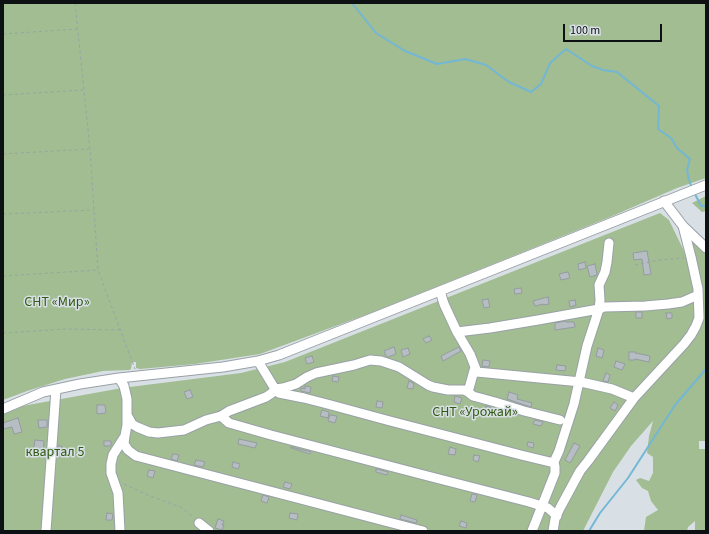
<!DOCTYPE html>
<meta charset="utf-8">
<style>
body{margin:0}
#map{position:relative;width:709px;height:534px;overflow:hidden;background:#d8e0e6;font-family:"Source Sans 3",sans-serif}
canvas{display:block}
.frame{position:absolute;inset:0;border:4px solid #0e1113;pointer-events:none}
.scale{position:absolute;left:563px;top:24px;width:99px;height:18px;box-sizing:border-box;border:2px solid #0e1113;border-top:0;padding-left:5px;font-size:12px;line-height:14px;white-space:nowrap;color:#0e1113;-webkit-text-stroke:3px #d8e0e6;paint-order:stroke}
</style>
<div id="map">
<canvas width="709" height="534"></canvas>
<div class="frame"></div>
<div class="scale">100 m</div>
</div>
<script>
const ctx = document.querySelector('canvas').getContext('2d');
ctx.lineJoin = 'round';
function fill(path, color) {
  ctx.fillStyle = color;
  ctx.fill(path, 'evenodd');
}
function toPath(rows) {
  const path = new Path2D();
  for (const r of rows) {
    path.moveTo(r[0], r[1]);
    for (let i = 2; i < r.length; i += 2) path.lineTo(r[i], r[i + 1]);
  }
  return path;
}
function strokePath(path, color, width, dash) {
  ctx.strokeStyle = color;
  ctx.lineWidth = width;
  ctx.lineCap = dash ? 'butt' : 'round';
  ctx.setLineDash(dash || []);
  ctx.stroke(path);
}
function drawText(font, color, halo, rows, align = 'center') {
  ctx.font = font + ' "Source Sans 3",sans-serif';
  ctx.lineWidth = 3;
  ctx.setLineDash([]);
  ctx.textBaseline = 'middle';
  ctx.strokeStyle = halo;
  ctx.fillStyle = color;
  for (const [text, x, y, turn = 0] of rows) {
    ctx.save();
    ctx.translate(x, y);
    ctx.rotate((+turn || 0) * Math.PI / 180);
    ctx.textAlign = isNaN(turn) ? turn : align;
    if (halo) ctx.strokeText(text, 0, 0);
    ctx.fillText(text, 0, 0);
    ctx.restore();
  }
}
const green = toPath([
 [3,3,706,3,706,178,677,188,610,217,376,311,260,354,195,364,140,369,136,368,136,362,132,362,131,369,129,370,103,371,65,379,27,391,3,400],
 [706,196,706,211,702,212,692,203],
 [660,213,669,220,684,251,694,286,694,326,603,436,549,531,3,531,3,413,17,407,122,388,241,373,285,362],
 [692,238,706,253,706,441,699,441,699,449,706,449,706,531,695,531,695,521,688,527,687,531,644,531,646,517,658,510,651,501,648,491,642,488,636,480,640,478,649,481,653,473,653,457,647,453,649,436,653,421,631,446,613,472,583,531,556,531,563,509,581,477,619,424,702,319,688,244]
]);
const stream = toPath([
 [352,3,376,33,405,51,437,64,465,59,486,65,509,82,531,92,541,84,550,63,566,49,592,66,603,70,617,72,659,106,658,129,671,138,677,148,690,159,687,170,689,180,692,188],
 [694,192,701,206,706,206],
 [589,531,600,513,628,478,675,405,706,369]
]);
const building = toPath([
 [647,251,651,274,644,275,642,259,634,260,633,253,647,251],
 [585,262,586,268,579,270,578,264,585,262],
 [595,264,597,274,597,275,590,277,587,266,595,264],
 [568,272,570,278,561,280,559,274,568,272],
 [521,288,522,293,515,294,514,289,521,288],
 [548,297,549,304,543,305,543,304,535,306,533,301,548,297],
 [488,299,490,307,484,308,482,300,488,299],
 [575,300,576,305,570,307,569,301,575,300],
 [636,312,642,312,642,318,636,318,636,312],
 [666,313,672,313,672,318,667,319,666,313],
 [566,321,566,322,574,322,575,327,555,330,555,323,566,321],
 [429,336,432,340,426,343,423,339,429,336],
 [394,347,396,354,388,357,386,356,384,351,394,347],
 [459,347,461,351,443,361,441,356,459,347],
 [408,348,410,354,403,357,401,350,408,348],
 [598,348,604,350,602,358,596,356,598,348],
 [629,352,636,352,635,353,650,356,649,362,635,359,635,360,629,360,629,352],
 [312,356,314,362,307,364,305,358,312,356],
 [483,360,490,361,489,367,482,366,483,360],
 [616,361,625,364,622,370,614,367,616,361],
 [557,365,566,366,565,371,556,370,557,365],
 [606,373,610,375,608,382,603,381,606,373],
 [333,376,339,377,338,382,332,381,333,376],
 [409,381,414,384,413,389,407,388,409,381],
 [305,386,311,387,310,393,301,391,301,388,305,389,305,386],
 [190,390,193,397,187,399,184,392,190,390],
 [509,392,518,395,517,399,532,403,531,407,507,399,509,392],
 [455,396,462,398,460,404,454,402,455,396],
 [377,401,383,402,382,408,376,407,377,401],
 [614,402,618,405,615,411,610,408,614,402],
 [97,405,105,405,106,413,97,414,97,405],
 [486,406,492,408,490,414,485,412,486,406],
 [322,410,329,412,328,418,320,416,322,410],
 [330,415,337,416,335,423,328,421,330,415],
 [18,418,22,432,14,434,12,427,3,429,3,423,18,418],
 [38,420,47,420,47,427,39,428,38,420],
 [535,420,543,422,541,426,533,424,535,420],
 [239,439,257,443,255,448,238,444,239,439],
 [35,440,44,441,43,454,33,453,35,440],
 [104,441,111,441,111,446,104,446,104,441],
 [528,442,534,443,533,448,527,446,528,442],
 [574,443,580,446,570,463,565,460,574,443],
 [58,446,62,446,61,454,57,454,58,446],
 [291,447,311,452,310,454,291,448,291,447],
 [450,447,456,449,455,455,448,454,450,447],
 [173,454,179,455,177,461,171,459,173,454],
 [474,455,480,456,478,462,473,460,474,455],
 [196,460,205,462,203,467,194,465,196,460],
 [233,462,240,464,238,469,232,467,233,462],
 [376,469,388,472,387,475,376,472,376,469],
 [149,470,155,471,153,478,147,476,149,470],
 [285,482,292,484,290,489,283,487,285,482],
 [472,494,477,495,475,502,470,501,472,494],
 [263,495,269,497,267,503,261,501,263,495],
 [107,513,113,514,112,520,106,520,107,513],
 [290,513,298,514,297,520,289,518,290,513],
 [401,515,417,520,416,523,400,519,401,515],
 [218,519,224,521,222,525,224,525,222,530,215,528,218,519],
 [461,521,467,523,466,528,459,526,461,521]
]);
const path = toPath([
 [75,3,90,149,98,270,135,369],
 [3,34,77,29],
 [3,95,83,90],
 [3,154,89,149],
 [3,214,94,210],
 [635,265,659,260,684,258],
 [3,276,98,270],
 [3,333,67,329,120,330],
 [124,484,150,496,170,503,182,508,193,517]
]);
const minor = toPath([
 [664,201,683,226,706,248],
 [440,291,444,304,457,332,490,328,538,320,599,309,604,307,645,306,668,304,682,302,698,295],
 [457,332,470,354,477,372,581,382,612,389,634,398],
 [258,361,275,389,283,388,296,384,307,377,316,373,354,365,370,360,381,361,399,367,428,385,433,387,448,390,464,390,468,392],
 [475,367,468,392,473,396,495,402,524,411,560,420],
 [119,378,124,386,127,399,127,425,125,436,113,455,111,464,111,473,118,493,120,531],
 [3,409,43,392,80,384,119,378,223,367,258,361,279,355,706,185],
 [127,415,132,424,137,427,149,432,158,433,184,430,206,420,221,416,229,411,266,397,272,393,275,389,279,393,304,398,331,405,390,421,521,455,550,462,554,462],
 [221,416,229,423,271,435,420,474,529,502,548,508,557,516],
 [125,436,124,444,128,450,136,456,423,531],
 [199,523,209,531],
 [46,531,56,389],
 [532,531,555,473,555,467,554,462,559,451,574,404,587,346,599,309,600,300,599,285,605,272,607,262,609,243],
 [553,531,555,519,560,508,580,471,588,461,634,398,684,344,691,335,696,326,699,318,698,289,691,257,683,226]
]);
const parkNames = [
 ["СНТ «Мир»",57,303],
 ["СНТ «Урожай»",475,413],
 ["квартал 5",55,453]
];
fill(green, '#a1bd91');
strokePath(stream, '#73b7d4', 2);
fill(building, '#b6bec4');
strokePath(building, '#959ca2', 1);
strokePath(minor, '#99a1a7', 11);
strokePath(path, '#9ba2a6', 1, [3, 3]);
strokePath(minor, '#fff', 9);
drawText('14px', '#31590f', '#d8e0e6', parkNames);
</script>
